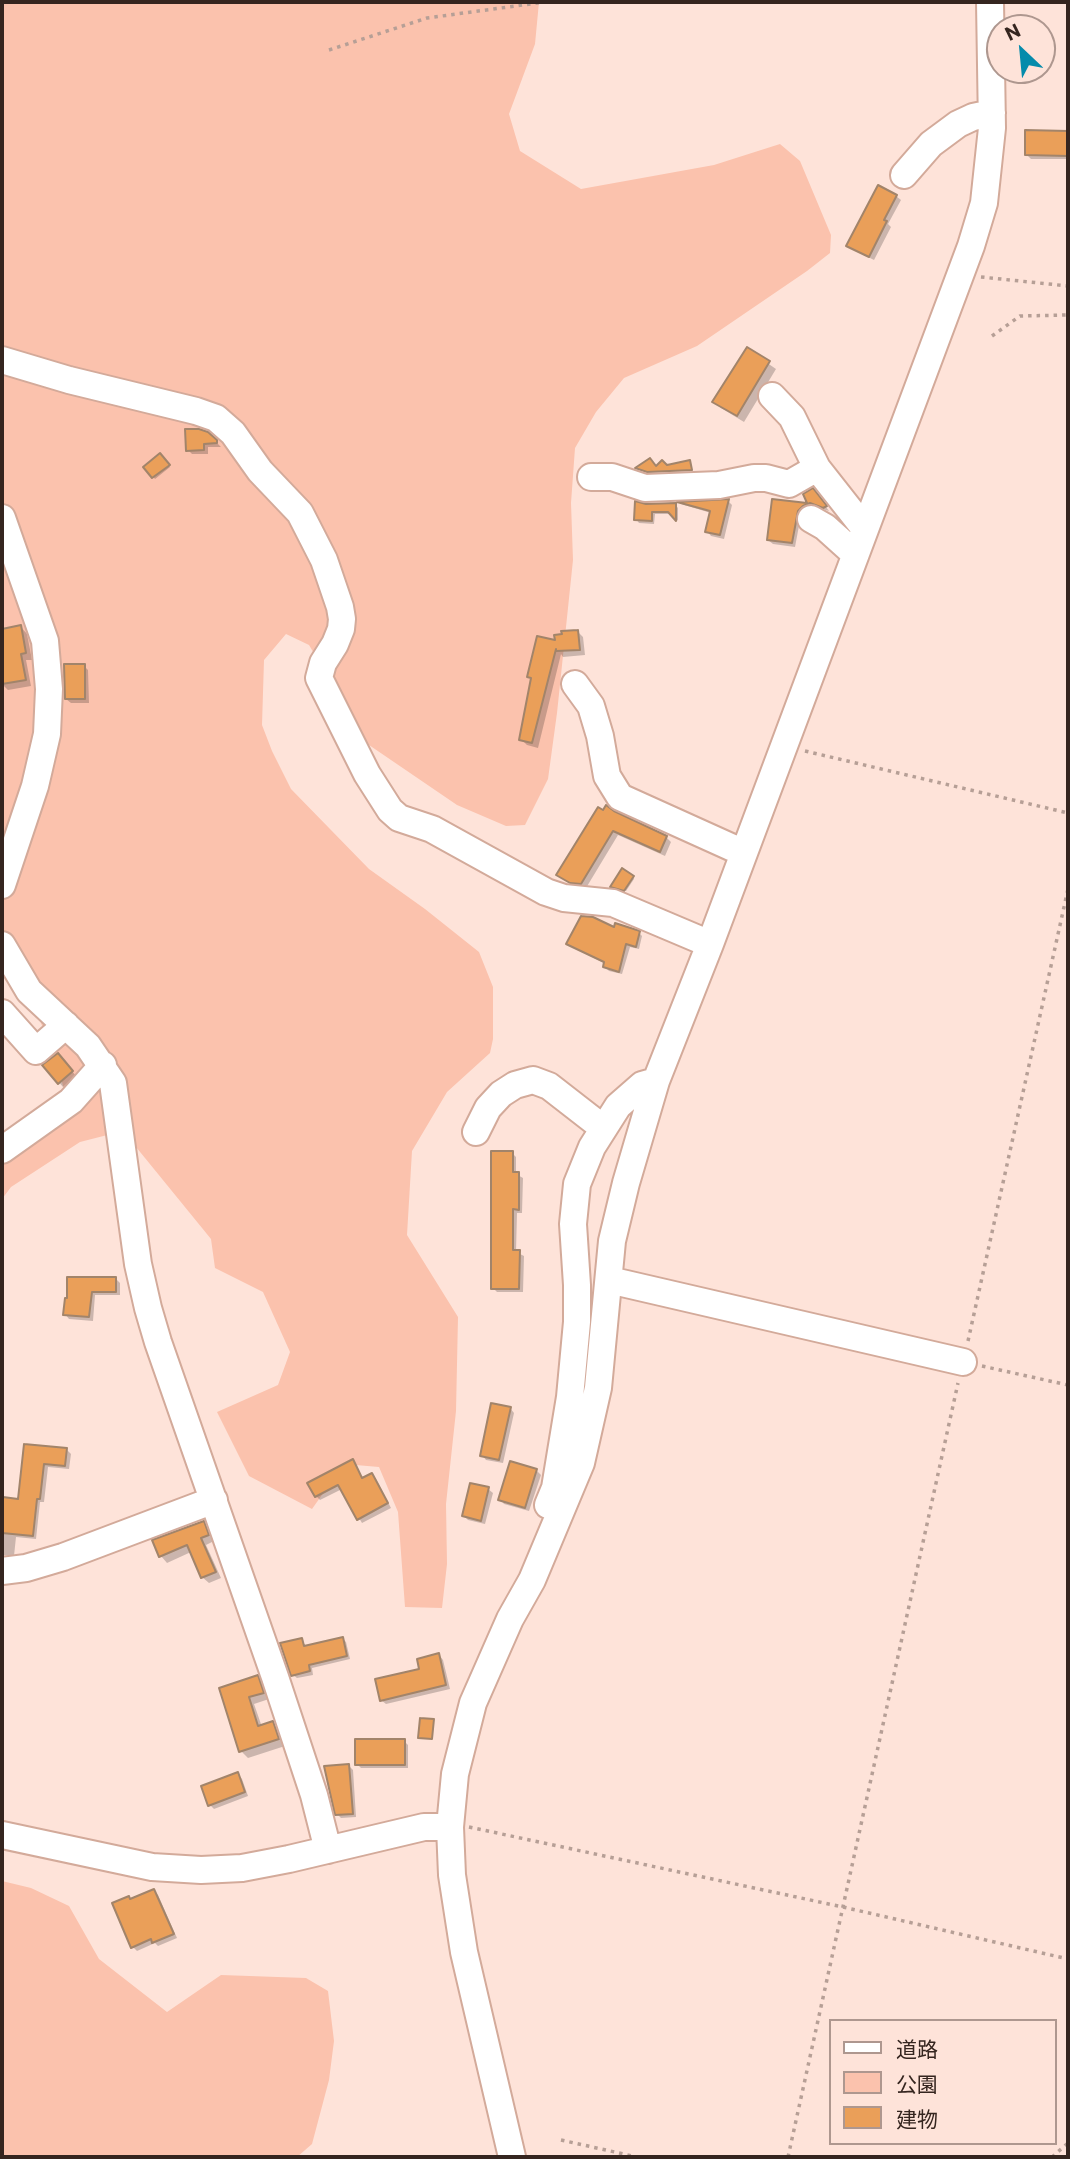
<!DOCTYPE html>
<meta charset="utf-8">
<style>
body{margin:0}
#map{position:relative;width:1070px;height:2159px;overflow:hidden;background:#fee3d9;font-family:Commissioner,"Noto Sans JP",sans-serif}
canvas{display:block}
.frame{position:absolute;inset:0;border:4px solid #35251f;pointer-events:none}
.legend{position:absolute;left:829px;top:2019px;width:228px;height:126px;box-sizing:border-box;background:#fee3d9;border:2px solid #ae978f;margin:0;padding:9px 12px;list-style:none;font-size:21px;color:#35251f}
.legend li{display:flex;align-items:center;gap:14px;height:35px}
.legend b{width:35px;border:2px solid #ae978f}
.north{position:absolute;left:986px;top:14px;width:70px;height:70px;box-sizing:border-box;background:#fee3d9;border:2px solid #ae978f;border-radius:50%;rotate:334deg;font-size:19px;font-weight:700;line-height:28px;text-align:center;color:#35251f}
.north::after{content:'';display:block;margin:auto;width:24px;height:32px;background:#058bab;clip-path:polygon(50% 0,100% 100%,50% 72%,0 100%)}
</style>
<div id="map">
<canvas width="1070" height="2159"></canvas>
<div class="frame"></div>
<ul class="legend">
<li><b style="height:9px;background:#fff"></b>道路</li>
<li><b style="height:19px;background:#fbc2ad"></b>公園</li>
<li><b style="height:19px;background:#ea9f59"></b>建物</li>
</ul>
<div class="north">N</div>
</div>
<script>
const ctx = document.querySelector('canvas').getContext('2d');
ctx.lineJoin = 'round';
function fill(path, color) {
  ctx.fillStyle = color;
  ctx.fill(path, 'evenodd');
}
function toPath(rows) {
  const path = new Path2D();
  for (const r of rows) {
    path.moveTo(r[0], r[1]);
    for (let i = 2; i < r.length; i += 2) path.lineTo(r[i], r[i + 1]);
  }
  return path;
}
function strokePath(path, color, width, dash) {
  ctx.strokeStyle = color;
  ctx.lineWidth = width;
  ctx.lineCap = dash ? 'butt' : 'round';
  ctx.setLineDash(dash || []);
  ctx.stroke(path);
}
const green = toPath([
 [2,2,539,2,535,44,509,114,520,151,581,189,714,165,780,144,800,161,831,235,830,253,807,271,697,346,624,378,596,412,575,448,571,503,573,560,557,713,548,779,525,825,506,826,457,805,369,745,309,645,286,634,264,660,262,725,272,751,291,789,369,869,425,909,479,952,493,987,493,1039,490,1053,447,1092,412,1151,407,1235,458,1317,456,1411,446,1504,447,1564,442,1608,405,1607,398,1512,379,1467,344,1464,312,1509,249,1476,217,1412,278,1385,290,1352,263,1292,215,1268,211,1239,123,1131,80,1142,11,1187,2,1199,2,1146,67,1102,60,1074,38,1015,2,960],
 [2,1881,31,1888,69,1906,99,1959,167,2012,221,1975,306,1978,328,1991,334,2041,329,2080,312,2144,297,2157,2,2157]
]);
const shadow = toPath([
 [1027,132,1068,133,1068,159,1031,159,1026,154],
 [896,196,901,200,888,224,891,227,874,260,852,249,848,245],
 [747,349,776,369,744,422,721,408,715,402],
 [207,433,221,447,208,447,208,454,192,454,188,450],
 [160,455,170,467,155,479,146,467],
 [689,462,693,471,650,473,638,468,667,467],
 [805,495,817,495,829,511,816,507,807,510,801,515,795,547,773,544,768,540,773,501,810,506],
 [728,501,732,505,724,539,711,536,707,531,711,513,681,504],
 [675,504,678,508,678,521,672,514,655,514,654,524,639,523,636,519,645,505],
 [21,627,27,634,32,660,26,660,31,686,8,690,2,684,2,631],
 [577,631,583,637,585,655,563,657,561,654,538,748,527,745,521,739,533,681,529,677,557,642],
 [84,666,88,670,89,703,71,703,66,699],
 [598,809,666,837,671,842,665,856,618,835,586,888,576,887,564,880,559,875],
 [633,877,634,879,626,891,614,888],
 [615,930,638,932,642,936,639,949,630,947,622,974,609,971,605,967,606,964,572,947],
 [62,1059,76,1076,63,1087,44,1065],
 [512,1153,516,1157,516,1174,523,1178,522,1213,517,1213,516,1252,524,1256,523,1292,497,1292,493,1288],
 [116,1279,120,1283,120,1295,95,1295,93,1321,69,1319,65,1314,69,1300],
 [510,1408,514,1413,503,1463,486,1460,482,1455],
 [25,1446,67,1450,71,1454,69,1469,48,1467,44,1502,40,1502,36,1539,16,1537,14,1556,2,1555,2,1518,4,1499,19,1501],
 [352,1462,364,1480,371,1475,376,1479,391,1508,362,1523,342,1489,320,1500,316,1496],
 [511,1463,537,1471,541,1475,529,1511,504,1504,500,1499],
 [488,1489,493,1493,485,1524,468,1520,464,1516],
 [203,1523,210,1529,214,1541,206,1545,221,1578,209,1583,202,1577,191,1552,167,1563,161,1556,154,1541],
 [342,1638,346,1642,350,1659,312,1668,313,1675,297,1678,293,1675,301,1640,306,1647],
 [439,1655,443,1660,450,1689,386,1704,381,1700],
 [257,1677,264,1684,269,1699,254,1704,262,1727,273,1723,279,1730,285,1746,248,1758,241,1751,221,1689],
 [404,1741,408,1745,408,1768,361,1768,357,1764],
 [349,1766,353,1770,356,1817,341,1818,337,1814],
 [238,1774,242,1779,248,1796,214,1809,210,1805],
 [154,1891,158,1895,177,1938,158,1946,155,1943,137,1951,133,1947,131,1901]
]);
const building = toPath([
 [1025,130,1068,131,1068,156,1025,155,1025,130],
 [878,185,897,195,884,220,887,221,869,257,846,246,878,185],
 [747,347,770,361,737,416,712,402,747,347],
 [185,429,199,429,208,432,217,440,217,443,204,444,204,450,186,451,185,429],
 [160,453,170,465,152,478,143,467,160,453],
 [650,458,656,466,662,460,667,465,690,460,692,470,647,472,635,468,650,458],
 [813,488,827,506,823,508,810,503,803,506,798,511,792,543,767,540,772,499,807,503,803,494,813,488],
 [729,499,720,535,705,532,710,511,677,502,729,499],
 [635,501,646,504,676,503,676,521,668,512,652,512,652,521,634,520,635,501],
 [21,625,26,653,21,654,26,680,2,684,2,629,21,625],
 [578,630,580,650,556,651,556,649,532,743,519,740,531,678,527,677,537,636,555,640,554,635,562,634,561,631,578,630],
 [64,664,85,664,85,699,65,699,64,664],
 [606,805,614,811,667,836,660,852,613,831,581,884,570,883,556,875,598,807,603,810,606,805],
 [622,868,634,876,624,891,610,887,622,868],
 [581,916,593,917,614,927,615,923,640,931,636,947,626,944,619,972,603,967,604,962,566,944,581,916],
 [58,1053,73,1071,58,1084,42,1065,58,1053],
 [491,1151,513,1151,513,1172,519,1172,519,1210,513,1209,513,1250,520,1250,519,1289,491,1289,491,1151],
 [67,1277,116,1277,116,1292,92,1292,89,1317,63,1315,65,1298,67,1298,67,1277],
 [491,1403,511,1407,499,1460,480,1456,491,1403],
 [24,1444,67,1448,65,1466,44,1464,40,1499,37,1499,33,1536,2,1533,3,1497,18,1499,24,1444],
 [353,1459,362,1478,372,1473,388,1503,357,1520,338,1485,315,1497,307,1483,353,1459],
 [510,1461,537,1469,525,1508,498,1500,510,1461],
 [470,1483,489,1487,481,1521,462,1516,470,1483],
 [204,1521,209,1535,201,1538,216,1572,201,1578,187,1545,159,1557,152,1540,204,1521],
 [343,1637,347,1656,309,1665,310,1671,291,1676,280,1643,302,1638,304,1646,343,1637],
 [439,1653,446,1685,380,1701,375,1679,419,1669,417,1659,439,1653],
 [258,1675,264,1693,249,1697,258,1726,273,1721,279,1739,239,1752,219,1688,258,1675],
 [420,1718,434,1719,432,1739,418,1738,420,1718],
 [355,1739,405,1739,405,1765,355,1765,355,1739],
 [349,1764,353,1814,335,1815,324,1766,349,1764],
 [238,1772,245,1792,208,1806,201,1786,238,1772],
 [154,1889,174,1934,152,1943,151,1939,131,1948,112,1903,129,1896,130,1899,154,1889]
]);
const path = toPath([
 [329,50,427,18,545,2],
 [981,277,1068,286],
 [992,336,1020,316,1068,315],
 [805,751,1068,813],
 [968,1341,1068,889],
 [982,1366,1068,1385],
 [469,1827,843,1907,1068,1959],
 [561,2140,637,2157],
 [788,2157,958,1383],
 [1052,2157,1068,2143]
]);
const minor = toPath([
 [904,175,931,144,958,124,973,117,992,113],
 [2,360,69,380,196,411,216,418,233,433,260,471,300,513,324,560,340,607,342,619,341,629,335,644,323,663,319,678,367,774,390,810,399,818,432,829,546,892,564,898,613,903,710,944],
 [772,396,792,417,817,468,865,529],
 [591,477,612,477,645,488,719,485,754,478,766,478,789,484,817,468],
 [2,518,45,641,49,689,47,734,35,786,2,885],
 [811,519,825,527,855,554],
 [575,684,591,706,600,736,607,776,620,797,744,853],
 [2,945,29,991,88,1046,113,1083,138,1264,148,1308,158,1342,275,1677,314,1795,328,1850],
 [2,1013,36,1051,66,1025],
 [476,1132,488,1108,501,1094,515,1085,533,1080,549,1086,603,1128],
 [2,1150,71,1101,103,1065],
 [609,1280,963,1362],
 [548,1505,555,1488,570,1397,577,1322,577,1285,573,1224,577,1184,592,1147,618,1106,642,1085,656,1081],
 [2,1571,26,1568,63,1557,214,1500],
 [2,1835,152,1867,201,1870,242,1868,289,1859,424,1827,450,1827],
 [512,2157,464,1952,452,1875,450,1827,455,1774,473,1703,510,1619,532,1580,581,1463,598,1388,612,1241,626,1183,656,1081,710,944,971,246,984,203,992,128,990,2]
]);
fill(green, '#fbc2ad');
fill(shadow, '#0003');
fill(building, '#ea9f59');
strokePath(building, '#a2846a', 2);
strokePath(minor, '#d3aa9a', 30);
strokePath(path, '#b69f96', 3.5, [3.5, 5]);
strokePath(minor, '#fff', 26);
</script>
